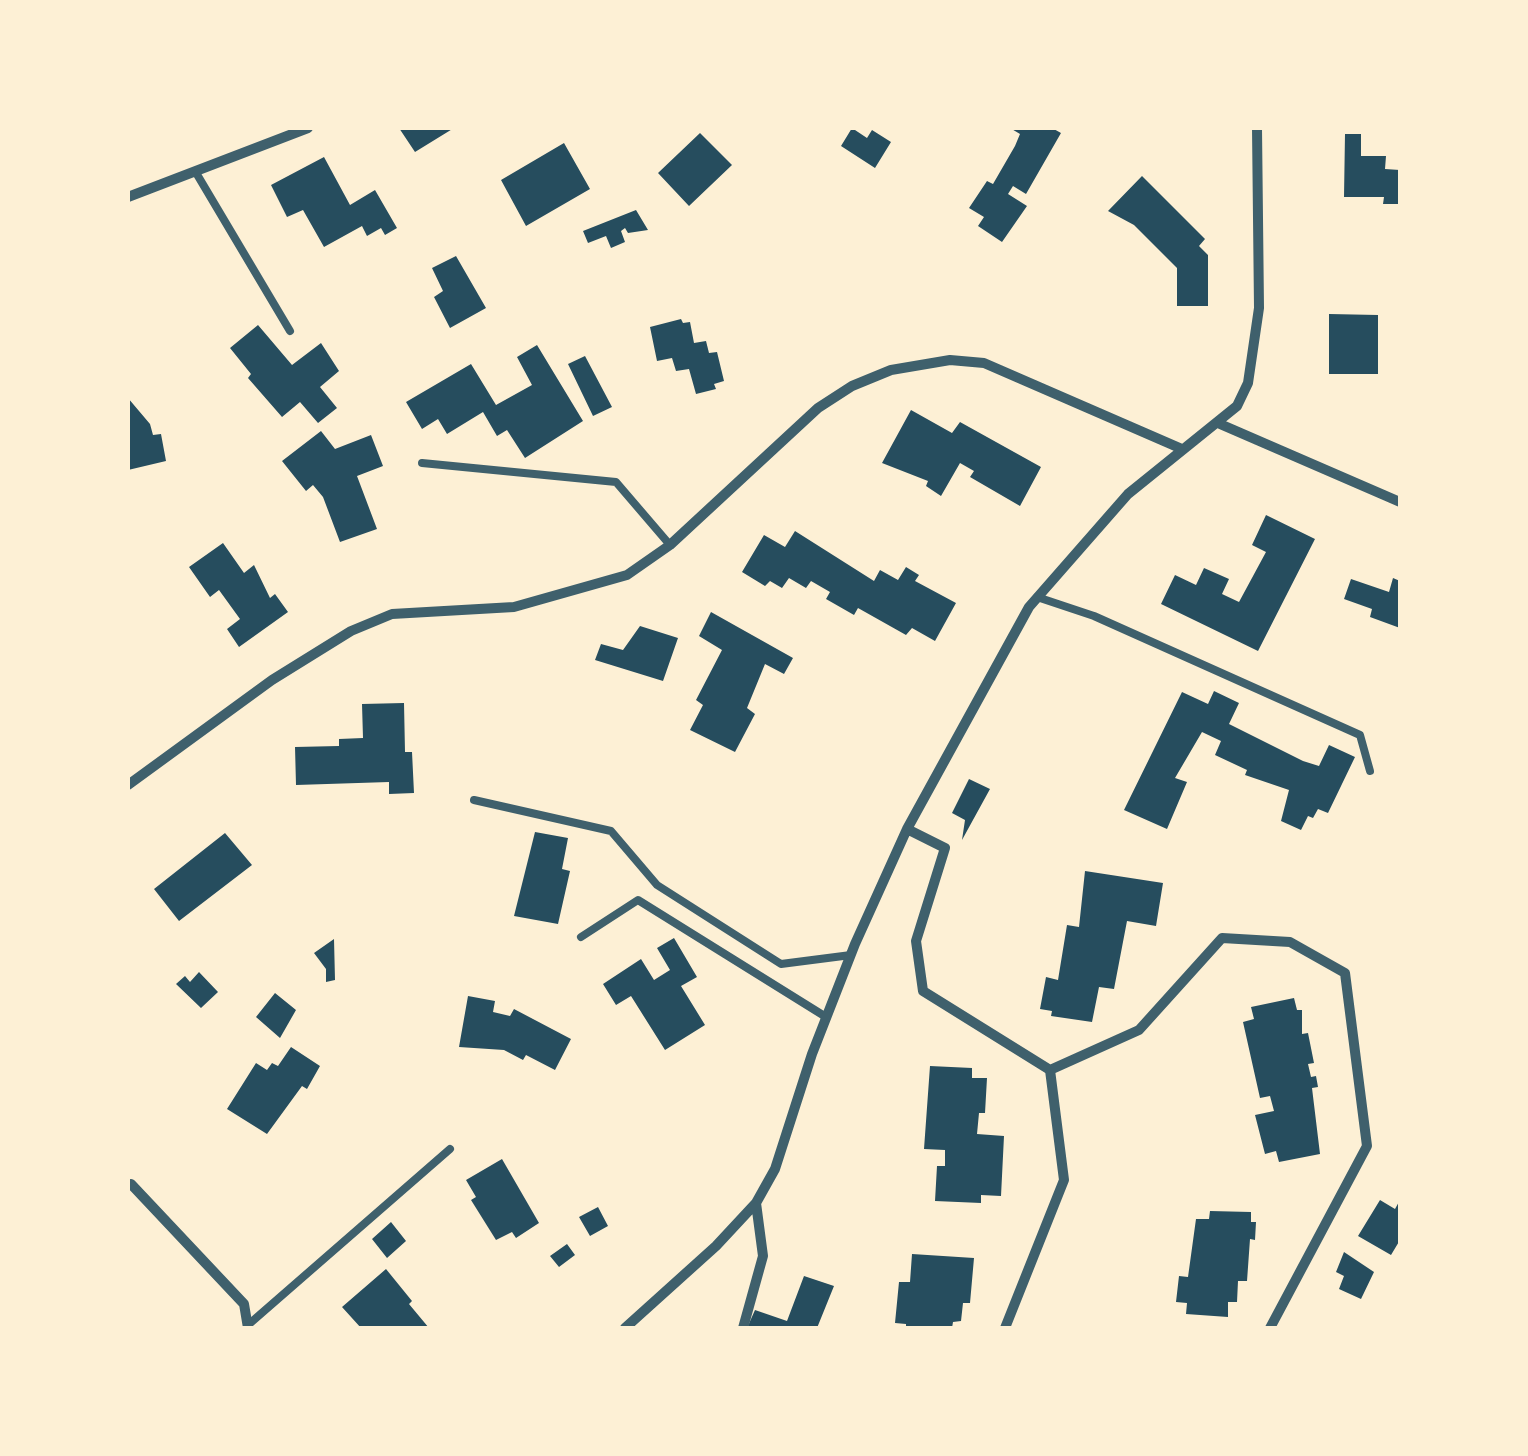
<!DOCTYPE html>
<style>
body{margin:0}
#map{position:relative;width:1528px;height:1456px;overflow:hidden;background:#fdf0d5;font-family:"Open Sans",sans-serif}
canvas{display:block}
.frame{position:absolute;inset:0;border:130px solid #fdf0d5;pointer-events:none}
</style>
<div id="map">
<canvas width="1528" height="1456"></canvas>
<div class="frame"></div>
</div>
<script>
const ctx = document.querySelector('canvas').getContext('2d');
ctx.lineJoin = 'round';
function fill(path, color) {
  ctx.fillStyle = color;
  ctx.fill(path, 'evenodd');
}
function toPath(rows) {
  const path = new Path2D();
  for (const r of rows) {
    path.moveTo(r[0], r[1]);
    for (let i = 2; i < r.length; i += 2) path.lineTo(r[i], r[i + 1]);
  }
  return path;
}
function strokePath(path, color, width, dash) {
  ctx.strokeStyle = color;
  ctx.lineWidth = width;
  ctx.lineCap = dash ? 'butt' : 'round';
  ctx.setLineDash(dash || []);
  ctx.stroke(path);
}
const building = toPath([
 [399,128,454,128,415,152],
 [852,128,867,138,872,130,891,142,875,168,841,146],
 [1010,128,1052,128,1061,133,1026,194,1013,186,1008,194,1027,206,1002,242,978,226,984,217,969,208,987,181,993,184,1015,146,1020,134],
 [700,133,732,165,689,206,658,173],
 [1345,134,1361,134,1361,156,1386,156,1385,169,1400,170,1400,204,1383,204,1384,197,1344,197],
 [564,143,590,189,526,226,501,180],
 [324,157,350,205,375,190,397,228,385,235,381,228,367,236,362,226,324,247,303,210,287,217,271,185],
 [1142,176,1205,239,1199,246,1208,255,1208,306,1177,306,1177,268,1134,225,1108,211],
 [636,210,648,230,628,233,625,228,621,231,625,242,611,248,606,236,588,243,583,231],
 [456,256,486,308,450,328,434,297,443,291,432,268],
 [1329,314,1378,315,1378,374,1329,374],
 [681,319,683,323,690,322,694,343,706,341,709,353,717,352,724,381,714,384,716,389,696,394,689,369,676,371,672,358,657,361,650,327],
 [258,325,292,365,321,343,339,371,320,387,337,408,318,423,300,402,282,417,248,378,251,374,230,348],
 [537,345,583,421,525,458,507,430,497,436,483,412,447,434,438,419,422,429,406,402,471,364,496,405,532,385,517,357],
 [585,356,612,407,593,416,568,364],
 [128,398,150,424,153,435,161,434,166,461,128,470],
 [911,410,952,433,960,422,1041,467,1020,506,970,477,974,471,960,463,941,496,926,486,928,481,882,463],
 [321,431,335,449,371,435,383,466,357,476,377,529,340,542,323,497,313,485,306,491,282,461],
 [1266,515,1315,539,1258,651,1161,604,1175,575,1196,585,1204,568,1229,579,1222,594,1239,602,1266,552,1252,545],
 [795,531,874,581,880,570,898,580,906,567,919,575,915,581,956,603,935,641,912,628,906,635,858,608,854,615,826,599,830,592,811,581,806,588,789,578,782,588,770,581,765,586,742,572,764,535,785,547],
 [223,543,244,573,254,565,270,598,275,594,288,612,239,647,227,629,240,619,219,590,210,597,189,567],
 [1393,578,1400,581,1400,628,1370,617,1372,609,1344,599,1351,579,1389,592],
 [711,612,793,658,784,674,765,664,747,708,755,714,735,752,690,730,703,705,696,700,722,650,699,636],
 [640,626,678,638,663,681,595,660,601,644,623,650],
 [1214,691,1239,703,1229,724,1303,761,1319,766,1329,745,1355,757,1328,813,1318,809,1313,818,1308,816,1301,830,1281,821,1289,790,1245,775,1247,770,1215,755,1221,741,1202,732,1175,778,1187,782,1167,829,1124,810,1182,692,1208,704],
 [404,703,405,752,412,752,414,793,389,794,389,782,296,785,295,747,339,746,339,739,363,738,362,704],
 [969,779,990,789,962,840,965,820,952,813],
 [535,832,568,838,562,869,570,871,558,924,514,916],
 [225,833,252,865,179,921,154,889],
 [1085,871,1163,883,1156,926,1127,921,1114,989,1099,987,1092,1022,1051,1016,1052,1011,1040,1009,1046,977,1058,980,1067,925,1079,927],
 [674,938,697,977,681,986,705,1025,665,1050,631,996,616,1005,603,984,641,959,654,980,670,970,657,948],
 [334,939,335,980,326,982,326,969,314,953],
 [199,972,218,992,201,1008,176,984,185,976,190,982],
 [275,993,296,1010,280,1038,256,1017],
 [468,996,495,1001,493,1012,510,1016,514,1009,571,1039,555,1070,526,1055,523,1060,504,1050,459,1047],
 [1294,998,1297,1010,1302,1010,1302,1034,1308,1033,1314,1063,1308,1064,1311,1077,1316,1076,1318,1087,1312,1088,1320,1154,1279,1162,1276,1151,1265,1154,1255,1115,1274,1111,1270,1096,1260,1098,1243,1022,1254,1019,1251,1007],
 [291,1047,320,1066,307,1089,302,1086,267,1134,227,1109,256,1063,267,1070,272,1063,278,1066],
 [930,1066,972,1068,972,1078,987,1078,985,1113,979,1113,977,1134,1004,1136,1001,1196,981,1195,981,1203,935,1201,937,1166,945,1166,945,1150,924,1149],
 [502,1159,539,1223,516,1238,512,1232,496,1240,471,1200,476,1197,466,1180],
 [1380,1200,1395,1209,1400,1200,1400,1240,1391,1255,1358,1236],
 [598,1207,608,1226,590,1236,579,1217],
 [1210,1211,1251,1212,1251,1222,1256,1222,1255,1240,1250,1239,1247,1281,1238,1281,1237,1302,1228,1302,1228,1317,1186,1314,1187,1303,1176,1302,1179,1276,1188,1277,1196,1219,1209,1219],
 [391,1222,406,1241,387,1258,372,1239],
 [567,1244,575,1255,559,1267,550,1256],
 [1344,1252,1374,1272,1361,1299,1339,1289,1344,1276,1336,1272],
 [912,1254,974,1258,970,1303,963,1303,961,1321,953,1322,952,1328,906,1328,906,1324,895,1323,899,1282,910,1282],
 [386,1269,412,1301,409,1304,429,1328,361,1328,342,1307],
 [804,1276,834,1286,817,1328,747,1328,755,1310,787,1321]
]);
const service = toPath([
 [195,171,290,331],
 [422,463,616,482,670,545],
 [1037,597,1094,616,1360,735,1370,771],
 [474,800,611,831,657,885,781,964,851,955],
 [581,937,638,900,826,1017],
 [248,1325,450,1149]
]);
const minor = toPath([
 [128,197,308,128],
 [1220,424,1400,502],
 [128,785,272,680,351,631,392,614,514,607,627,575,670,545,818,408,852,386,891,370,950,360,984,363,1182,449],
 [907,829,945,848,916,941,923,991,1050,1070,1139,1030,1222,938,1290,942,1345,973,1367,1146,1270,1328],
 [131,1184,244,1304,248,1328],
 [625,1328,716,1246,756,1203,775,1169,812,1054,855,944,907,829,1029,607,1128,494,1237,406,1248,383,1259,308,1257,128],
 [743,1328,763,1256,756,1203],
 [1005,1328,1064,1180,1050,1070]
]);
fill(building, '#264d5e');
strokePath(service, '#3f606c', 8);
strokePath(minor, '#3f606c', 10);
</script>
